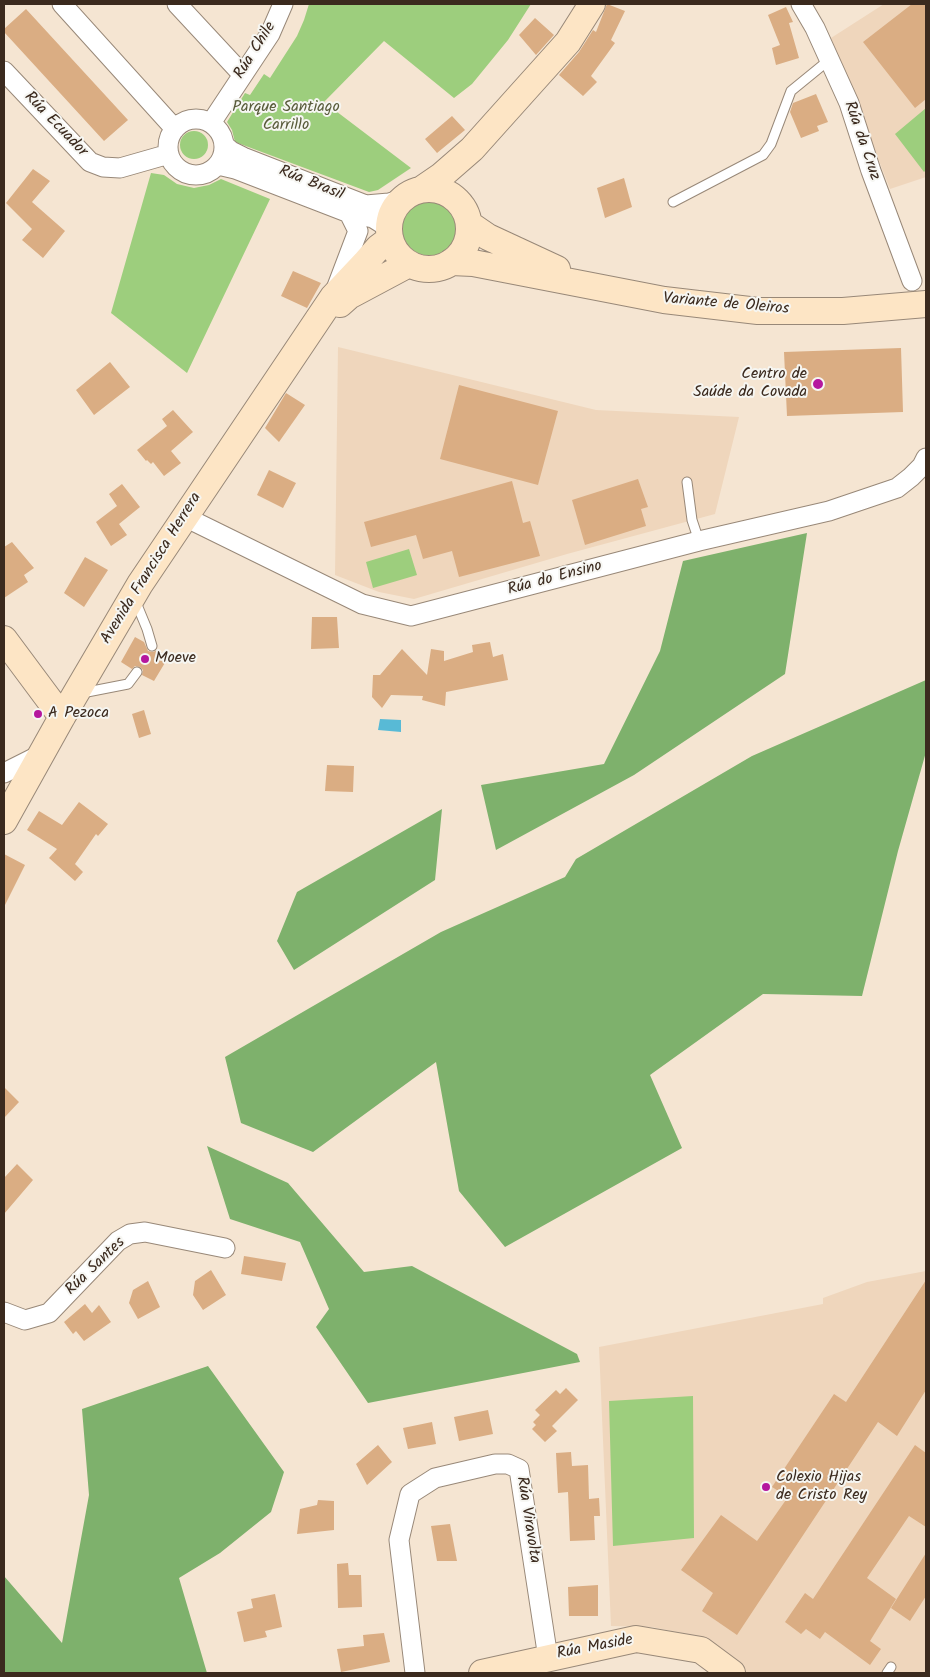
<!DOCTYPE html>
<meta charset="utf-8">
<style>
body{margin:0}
#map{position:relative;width:930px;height:1677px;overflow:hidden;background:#f5e5d2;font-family:Kalam,sans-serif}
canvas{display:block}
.frame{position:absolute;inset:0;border:5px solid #3b2a1e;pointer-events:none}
</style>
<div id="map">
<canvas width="930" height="1677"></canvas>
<div class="frame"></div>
</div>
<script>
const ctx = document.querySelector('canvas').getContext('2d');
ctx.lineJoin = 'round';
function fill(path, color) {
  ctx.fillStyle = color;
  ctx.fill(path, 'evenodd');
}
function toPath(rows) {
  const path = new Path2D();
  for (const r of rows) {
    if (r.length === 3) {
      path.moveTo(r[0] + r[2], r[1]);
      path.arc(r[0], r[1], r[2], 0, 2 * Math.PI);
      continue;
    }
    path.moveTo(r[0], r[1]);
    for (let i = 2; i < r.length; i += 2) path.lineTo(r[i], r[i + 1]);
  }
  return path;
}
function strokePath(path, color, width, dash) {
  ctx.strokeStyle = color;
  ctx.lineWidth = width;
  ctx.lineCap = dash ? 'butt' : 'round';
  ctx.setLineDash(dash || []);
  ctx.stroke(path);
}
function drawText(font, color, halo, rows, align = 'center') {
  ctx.font = font + ' Kalam,sans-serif';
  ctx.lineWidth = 4;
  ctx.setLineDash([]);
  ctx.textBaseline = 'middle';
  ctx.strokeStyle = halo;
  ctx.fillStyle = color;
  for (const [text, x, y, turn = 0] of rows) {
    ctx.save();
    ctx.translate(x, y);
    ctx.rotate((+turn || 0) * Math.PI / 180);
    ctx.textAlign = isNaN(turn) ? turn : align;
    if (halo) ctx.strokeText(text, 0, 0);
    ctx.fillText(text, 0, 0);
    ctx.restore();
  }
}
const built = toPath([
 [884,4,926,4,926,177,890,189,831,38],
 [338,347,596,410,739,417,715,514,567,554,414,599,379,592,335,575],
 [926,1271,926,1673,747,1673,729,1660,686,1634,652,1627,611,1626,599,1347,823,1304,823,1298,867,1282]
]);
const green = toPath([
 [309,4,531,4,508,40,472,84,454,98,384,41,324,102,411,168,378,190,369,192,235,142,232,130,227,122,245,93,250,95,264,74,270,78,297,36,304,20],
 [926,108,926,170,924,172,895,134],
 [194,145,14],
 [151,173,164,175,177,184,194,188,209,185,221,179,270,199,187,373,111,313],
 [430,228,28],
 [409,549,417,575,373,588,366,562],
 [693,1396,694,1538,613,1546,609,1401]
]);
const forest = toPath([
 [807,533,785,674,634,775,496,850,481,785,604,764,660,651,683,561],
 [926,680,926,752,898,851,862,996,763,994,650,1075,682,1148,505,1247,459,1191,436,1062,313,1152,241,1123,225,1057,441,932,565,877,576,859,752,756],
 [442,809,435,880,294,970,277,941,297,892],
 [207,1146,288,1183,364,1272,412,1266,577,1354,580,1362,368,1403,316,1327,329,1309,300,1242,230,1219],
 [208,1366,284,1472,271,1512,220,1553,179,1578,207,1673,4,1673,4,1576,62,1643,89,1495,82,1409]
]);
const water = toPath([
 [380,719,401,720,401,732,378,730]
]);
const building = toPath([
 [607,4,625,11,611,40,615,43,591,76,597,82,583,96,559,75,579,52,593,30,596,32],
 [912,4,926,4,926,99,915,108,863,42],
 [786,7,793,22,789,23,799,58,776,65,772,48,780,45,768,15],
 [26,9,128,120,104,141,4,32,4,29],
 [535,18,554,35,536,55,519,35],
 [816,94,828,122,817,126,819,131,801,138,790,112,793,103],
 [452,116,465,130,437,153,425,139],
 [33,169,50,181,32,202,65,231,43,258,22,240,32,229,6,203],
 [624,178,632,207,605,218,597,188],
 [293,271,321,283,307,308,281,296],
 [901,348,903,412,787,416,784,352],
 [110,362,130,387,94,415,76,390],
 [459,385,558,411,538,485,440,459],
 [286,393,305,405,279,442,265,428],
 [173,410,193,432,171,451,181,463,164,476,153,462,151,464,147,460,146,461,137,450,167,426,162,419],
 [269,470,296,483,283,508,257,495],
 [638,479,648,507,641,509,646,526,585,545,572,500],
 [512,481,523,523,530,521,540,556,459,577,452,551,423,559,416,535,371,547,364,522],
 [122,484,140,507,119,524,127,535,111,546,96,522,117,506,109,494],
 [12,542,34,568,24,575,28,582,4,598,4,547],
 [85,557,108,570,84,607,64,593],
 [312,617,337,617,339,648,311,649],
 [135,637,144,642,148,651,153,652,157,650,169,656,154,681,142,675,143,670,140,667,135,666,132,669,121,662],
 [490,642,493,657,503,654,508,680,446,692,445,706,422,700,423,696,391,695,382,708,372,697,373,675,380,675,402,649,427,675,431,649,444,651,444,661,473,652,472,645],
 [144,710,151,734,139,738,132,714],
 [327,765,354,766,353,792,325,791],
 [79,802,108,824,98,836,96,834,75,864,83,872,75,881,49,858,57,849,27,830,39,811,62,825],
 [4,854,25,865,4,907],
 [4,1087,19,1102,4,1118],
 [17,1164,33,1180,4,1214,4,1178],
 [244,1256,286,1263,282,1281,241,1274],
 [211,1270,226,1295,203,1310,193,1295,195,1281],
 [926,1280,926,1390,897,1436,878,1422,737,1635,702,1611,713,1593,681,1570,721,1515,757,1541,788,1497,772,1487,834,1394,846,1402],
 [148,1281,160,1307,138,1319,129,1303,133,1290],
 [85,1304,92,1313,99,1305,111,1322,84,1341,76,1331,73,1334,64,1322],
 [566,1388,578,1400,552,1426,557,1431,545,1442,532,1429,536,1425,533,1422,540,1415,535,1410,556,1390,560,1394],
 [488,1410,493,1434,459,1441,454,1417],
 [432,1422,436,1444,408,1449,403,1428],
 [378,1445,392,1462,367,1485,356,1464],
 [915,1445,926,1453,926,1527,909,1516,867,1578,896,1599,870,1641,881,1649,870,1665,825,1632,820,1639,806,1629,801,1634,785,1622,805,1593,813,1599],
 [571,1452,572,1466,588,1465,589,1499,599,1498,600,1516,594,1516,595,1540,570,1541,568,1492,558,1493,556,1453],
 [318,1500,334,1501,334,1530,297,1534,300,1509,317,1505],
 [450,1524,457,1561,437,1561,431,1526],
 [926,1553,926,1596,910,1621,891,1608],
 [348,1563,349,1575,361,1575,362,1607,338,1608,337,1564],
 [598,1585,598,1616,569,1616,568,1587],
 [275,1594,282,1627,265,1631,267,1637,244,1642,237,1612,253,1608,251,1599],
 [384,1633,390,1662,341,1672,337,1649,364,1646,363,1635]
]);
const lane = toPath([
 [673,202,763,155,771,144,791,91,829,60],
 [687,482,692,520,699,541],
 [135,600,147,629,152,646],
 [82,693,128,684,137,672],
 [887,1673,891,1667]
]);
const street = toPath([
 [62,4,175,129],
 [177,4,242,74],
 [801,4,815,28,849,103,871,171,912,281],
 [4,71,90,162,103,167,120,168,169,154],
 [196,147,28],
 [211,123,270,34,283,4],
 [224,145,231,151,243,157,366,205,389,203,402,199],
 [218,165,235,169,349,213,373,218,389,228],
 [336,289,358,231,349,213],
 [185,517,362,604,411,616,699,541,829,511,897,488,911,477,922,466,926,458],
 [4,773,40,755],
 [4,1312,25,1320,49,1313,118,1241,130,1234,145,1232,225,1248],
 [415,1673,399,1540,410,1494,435,1478,495,1464,508,1464,519,1469,548,1658]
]);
const secondary = toPath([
 [422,189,441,176,472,149,568,42,592,4],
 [429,229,40],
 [469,224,488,237,557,269],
 [451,262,473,263,664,300,758,311,843,311,926,304],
 [340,304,349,296,409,264],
 [4,639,62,717],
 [4,821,62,717,140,584,333,297,365,263,378,248,390,239],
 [482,1673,636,1639,701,1650,732,1673]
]);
const markers = [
 [818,384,6,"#b5179e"],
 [145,659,5,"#b5179e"],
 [38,714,5,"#b5179e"],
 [766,1487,5,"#b5179e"]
];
const streetNames = [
 ["Rúa Chile",256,51,-58],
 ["Rúa Ecuador",55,125,46],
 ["Rúa da Cruz",861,141,71],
 ["Rúa Brasil",311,184,22],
 ["Variante de Oleiros",726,305,5],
 ["Avenida Francisca Herrera",152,569,-58],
 ["Rúa do Ensino",555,579,-15],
 ["Rúa Santes",96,1267,-44],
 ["Rúa Viravolta",527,1520,81],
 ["Rúa Maside",595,1648,-11]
];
const parkNames = [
 ["Parque Santiago",286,108],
 ["Carrillo",286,126]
];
const poiNames = [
 ["Centro de",807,375,"right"],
 ["Saúde da Covada",807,393,"right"],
 ["Moeve",155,659],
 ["A Pezoca",48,714],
 ["Colexio Hijas",776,1478],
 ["de Cristo Rey",776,1496]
];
fill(built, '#efd6bc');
fill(green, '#9dce7d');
fill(forest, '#7eb16c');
fill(water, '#58bad6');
fill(building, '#daad83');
strokePath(lane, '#988878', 11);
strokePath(street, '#988878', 21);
strokePath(secondary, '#988878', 28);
strokePath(lane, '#fff', 9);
strokePath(street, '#fff', 19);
strokePath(secondary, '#fde5c5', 26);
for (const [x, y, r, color] of markers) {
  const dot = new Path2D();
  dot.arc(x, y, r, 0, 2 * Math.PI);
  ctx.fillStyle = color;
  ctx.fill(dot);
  strokePath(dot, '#f6f6f2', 2);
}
drawText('16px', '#3b2a1e', '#f6f6f2', streetNames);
drawText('16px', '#585b3a', '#f6f6f2', parkNames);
drawText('16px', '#3b2a1e', '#f6f6f2', poiNames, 'left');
</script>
